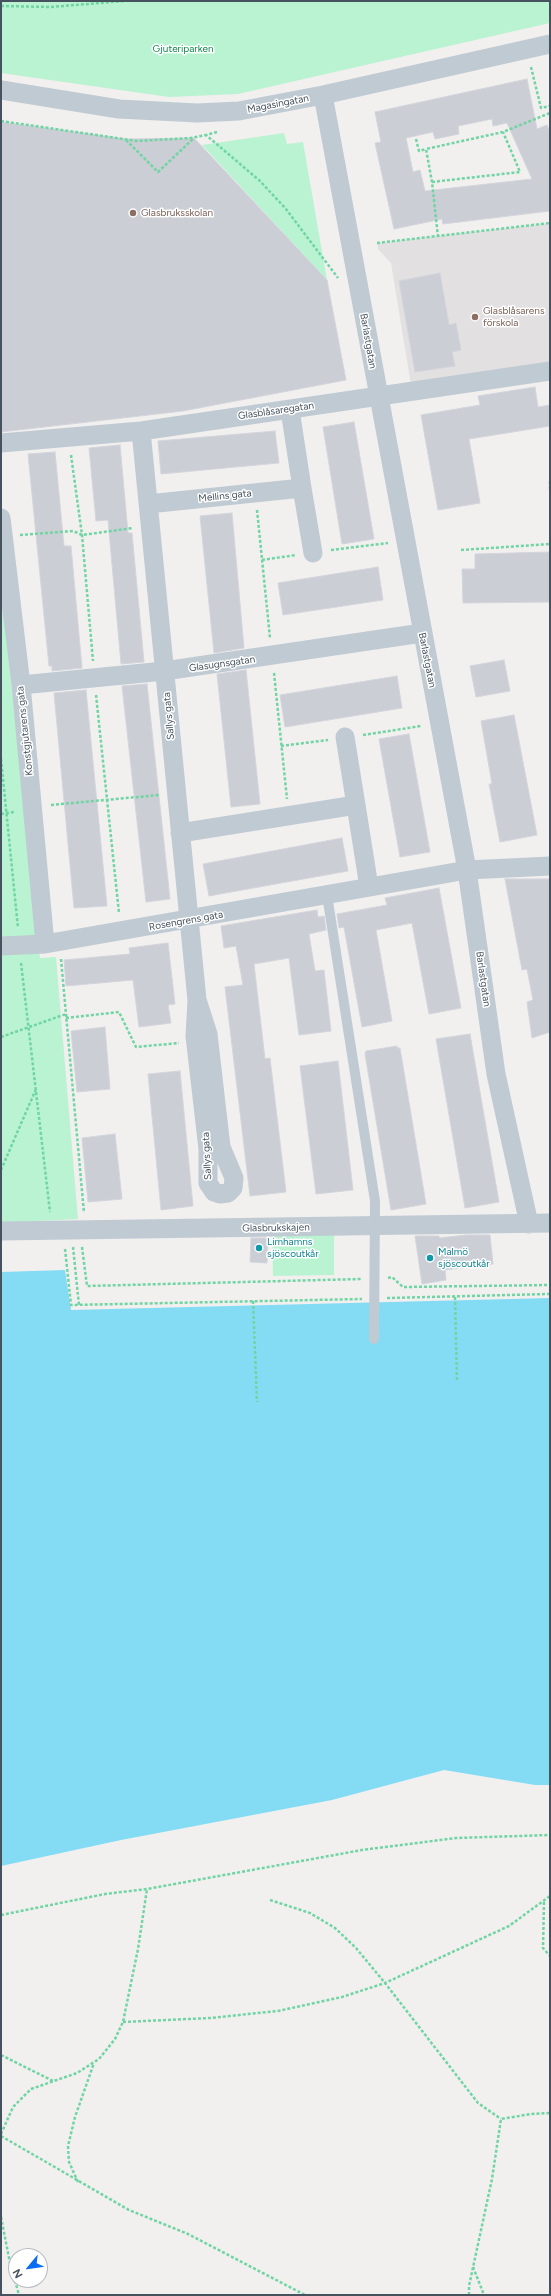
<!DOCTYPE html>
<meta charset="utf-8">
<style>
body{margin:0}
#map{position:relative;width:551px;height:2296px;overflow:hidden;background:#f2efef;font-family:Figtree,sans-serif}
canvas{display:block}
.frame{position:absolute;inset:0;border:2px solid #46535f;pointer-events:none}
.north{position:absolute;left:8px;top:2248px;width:40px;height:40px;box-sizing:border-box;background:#fff;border:1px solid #b5babf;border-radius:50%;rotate:241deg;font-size:11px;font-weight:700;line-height:16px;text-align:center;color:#46535f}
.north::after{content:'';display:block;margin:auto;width:14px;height:18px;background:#086df3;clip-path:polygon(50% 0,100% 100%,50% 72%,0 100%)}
</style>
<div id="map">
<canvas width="551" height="2296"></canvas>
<div class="frame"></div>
<div class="north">N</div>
</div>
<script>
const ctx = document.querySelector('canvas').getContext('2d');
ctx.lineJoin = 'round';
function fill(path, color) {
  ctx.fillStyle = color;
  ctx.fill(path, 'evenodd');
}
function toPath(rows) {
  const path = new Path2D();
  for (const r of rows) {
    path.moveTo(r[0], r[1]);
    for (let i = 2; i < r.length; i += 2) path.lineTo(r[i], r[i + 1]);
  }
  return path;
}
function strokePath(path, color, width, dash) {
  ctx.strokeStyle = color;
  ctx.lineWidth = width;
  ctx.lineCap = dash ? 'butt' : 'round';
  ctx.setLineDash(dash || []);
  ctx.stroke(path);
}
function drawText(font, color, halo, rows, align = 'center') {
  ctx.font = font + ' Figtree,sans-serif';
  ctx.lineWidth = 3;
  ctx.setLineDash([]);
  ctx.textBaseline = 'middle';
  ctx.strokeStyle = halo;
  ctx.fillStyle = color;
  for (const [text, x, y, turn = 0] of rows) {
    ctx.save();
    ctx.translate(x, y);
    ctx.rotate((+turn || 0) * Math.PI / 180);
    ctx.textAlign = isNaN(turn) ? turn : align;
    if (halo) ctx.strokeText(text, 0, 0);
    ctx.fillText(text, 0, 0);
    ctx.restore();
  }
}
const education = toPath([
 [550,223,550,371,412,391,391,263,378,249,377,243]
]);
const green = toPath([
 [1,1,550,1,550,23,238,94,169,97,1,73],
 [284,133,287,144,303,142,327,280,202,145],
 [1,586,40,958,56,957,78,1219,1,1223],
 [334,1232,334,1275,273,1276,272,1234]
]);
const water = toPath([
 [65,1270,71,1310,550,1298,550,1785,535,1785,444,1770,332,1800,121,1840,1,1866,1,1272]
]);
const building = toPath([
 [527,79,537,129,547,125,550,132,550,211,443,224,442,219,394,229,375,143,381,142,375,112,527,79],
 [492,119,493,126,507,123,532,179,425,191,420,170,413,172,406,138,433,132,435,139,459,134,458,126,492,119],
 [1,122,126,139,194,138,327,280,346,380,183,411,1,432,1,122],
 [440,273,449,325,456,323,461,350,452,352,455,366,415,372,399,281,440,273],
 [535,387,538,407,550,405,550,426,469,439,480,503,438,510,421,415,480,405,478,396,535,387],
 [354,422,374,539,342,544,323,427,354,422],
 [275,431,279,463,161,474,158,441,275,431],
 [120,445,128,533,132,533,144,662,121,664,108,520,96,521,89,448,120,445],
 [55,452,64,546,71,546,82,668,52,671,52,666,49,666,28,454,55,452],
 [232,513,244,648,214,653,200,516,232,513],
 [550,552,550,602,463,603,462,569,475,569,475,554,550,552],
 [378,567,383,600,283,615,278,583,378,567],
 [504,660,510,691,476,697,470,666,504,660],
 [246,670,260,804,231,807,217,674,246,670],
 [397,676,402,708,285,727,280,695,397,676],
 [147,684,170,899,146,902,122,686,147,684],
 [86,690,107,906,74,908,54,693,86,690],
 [514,715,537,835,500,842,489,784,492,784,481,721,514,715],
 [409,734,430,852,400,857,379,739,409,734],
 [342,838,348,871,209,896,203,864,342,838],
 [505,879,550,879,550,1032,532,1038,527,1002,533,1000,527,969,522,970,505,879],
 [439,888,461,1008,429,1014,412,923,376,930,392,1021,362,1027,344,927,339,928,337,914,387,905,385,898,439,888],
 [317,910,318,917,324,916,326,930,309,934,315,971,324,970,331,1031,299,1035,289,958,254,964,265,1059,270,1058,286,1192,250,1196,225,987,243,985,236,946,224,948,221,926,317,910],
 [168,943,175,1004,168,1005,171,1023,139,1027,133,980,66,986,64,960,130,954,129,948,168,943],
 [105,1027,110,1089,77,1092,71,1031,105,1027],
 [470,1034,499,1202,465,1208,436,1039,470,1034],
 [397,1046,397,1048,400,1048,426,1204,391,1210,365,1054,366,1051,397,1046],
 [338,1061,353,1190,316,1194,300,1066,338,1061],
 [180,1071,193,1206,161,1210,148,1074,180,1071],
 [115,1134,122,1199,88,1202,82,1138,115,1134],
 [466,1235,490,1235,493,1264,445,1270,446,1280,422,1284,415,1236,439,1236,439,1238,466,1235],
 [251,1238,268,1238,267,1263,250,1262,251,1238]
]);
const path = toPath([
 [1,6,51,7,124,1],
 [531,67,541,108,550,106],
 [1,121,137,141,191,138,206,135],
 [217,132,206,135,260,181,286,209,338,278],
 [416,139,419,151,426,149],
 [126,140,158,172,194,138],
 [432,182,520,172,503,132],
 [438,237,432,182,426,149,503,132,550,113],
 [377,243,550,223],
 [71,455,82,535,93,661],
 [550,481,550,490],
 [257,510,270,638],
 [20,535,73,531,82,535,133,528],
 [331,550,388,543],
 [461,550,550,544],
 [262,560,296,555],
 [274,673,287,799],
 [96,695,119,913],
 [363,735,421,726],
 [281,746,328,740],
 [1,759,18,928],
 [51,805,159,795],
 [1,814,14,812],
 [61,959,84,1213],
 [21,963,50,1212],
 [66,1018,119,1012,136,1047,179,1043],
 [1,1037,66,1014],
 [1,1170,36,1089],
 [73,1247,79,1305],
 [82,1247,87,1286,361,1279],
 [65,1249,71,1305,362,1299],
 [388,1278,392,1277,403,1287,550,1285],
 [455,1297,457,1382],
 [387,1298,550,1294],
 [253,1301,257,1402],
 [270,1900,310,1913,335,1928,356,1948,385,1983,478,2103,501,2119],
 [544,1902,543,1948,550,1956],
 [1,1915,105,1894,147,1889,362,1850,456,1838,550,1835],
 [123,2022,210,2018,278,2011,342,1997,385,1983,509,1926,550,1896],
 [1,2055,53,2081],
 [1,2134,13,2107,31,2089,77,2073,99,2059,115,2039,123,2022,138,1949,147,1889],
 [1,2136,129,2210,188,2234,305,2295],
 [78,2182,69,2162,68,2146,75,2117,94,2063],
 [1,2217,10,2263,19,2295],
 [473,2267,484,2295],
 [469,2295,469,2286,492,2179,501,2119,531,2114,550,2113]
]);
const lane = toPath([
 [327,895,375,1201,374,1339]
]);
const street = toPath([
 [1,90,119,109,197,113,239,111,323,95,550,44],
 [323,95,467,870,496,1074,529,1224],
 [141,431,197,1000,195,1036,208,1149,208,1183,214,1192,220,1194,228,1193,233,1188,234,1178,221,1147,208,1034,197,1000],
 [1,443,141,431,550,371],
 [302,488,313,553],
 [148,504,302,488,290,410],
 [1,518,21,685,45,944],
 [21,685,164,671,422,633],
 [345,737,356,805],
 [180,833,356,805,369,887],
 [1,946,45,944,467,870,550,866],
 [1,1231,550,1223]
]);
const markers = [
 [133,213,4,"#8d6e63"],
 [475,317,4,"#8d6e63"],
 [259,1248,4,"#0f9aa8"],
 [430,1258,4,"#0f9aa8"]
];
const parkNames = [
 ["Gjuteriparken",183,49]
];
const streetNames = [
 ["Magasingatan",278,104,-11],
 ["Barlastgatan",368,341,80],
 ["Glasblåsaregatan",276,411,-8],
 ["Mellins gata",225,496,-6],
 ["Barlastgatan",427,660,79],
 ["Glasugnsgatan",222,664,-8],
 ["Sallys gata",169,716,-95],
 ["Konstgjutarens gata",25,731,-96],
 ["Rosengrens gata",186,921,-10],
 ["Barlastgatan",483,979,82],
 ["Sallys gata",207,1156,-93],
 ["Glasbrukskajen",276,1228,-1]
];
const educationNames = [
 ["Glasbruksskolan",141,213],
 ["Glasblåsarens",483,311],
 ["förskola",483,323]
];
const cultureNames = [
 ["Limhamns",267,1242],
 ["sjöscoutkår",267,1254],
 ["Malmö",438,1252],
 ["sjöscoutkår",438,1264]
];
fill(education, '#e3e0e1');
fill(green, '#baf3d1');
fill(water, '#83dcf4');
fill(building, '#cbced4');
strokePath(building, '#d3d5dc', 1);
strokePath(path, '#6fd5a3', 2.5, [3, 2]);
strokePath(lane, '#bfcad3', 10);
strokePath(street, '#bfcad3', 19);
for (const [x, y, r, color] of markers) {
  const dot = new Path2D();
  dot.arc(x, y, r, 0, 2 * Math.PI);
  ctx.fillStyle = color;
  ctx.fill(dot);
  strokePath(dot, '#fff', 1.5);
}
drawText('10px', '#0f884c', '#fff', parkNames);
drawText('10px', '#46535f', '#fff', streetNames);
drawText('10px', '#785e54', '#fff', educationNames, 'left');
drawText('10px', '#0d838f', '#fff', cultureNames, 'left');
</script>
